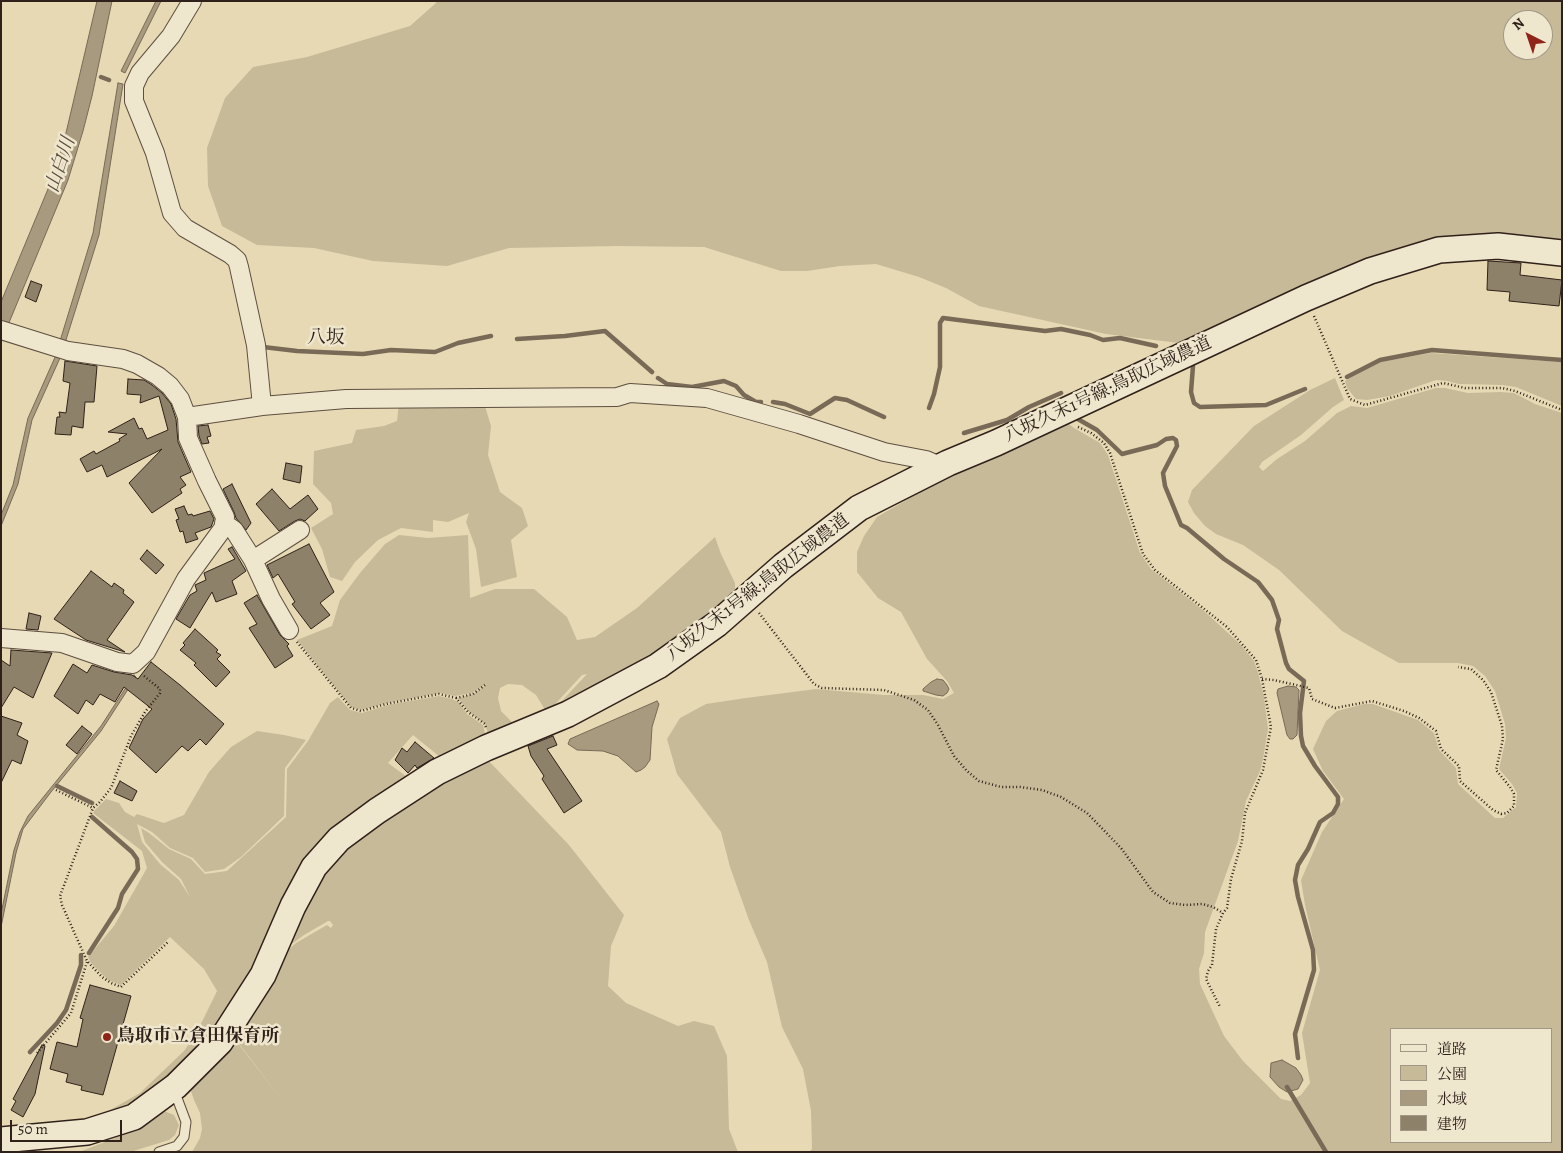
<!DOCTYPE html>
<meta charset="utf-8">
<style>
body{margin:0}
#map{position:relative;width:1563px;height:1153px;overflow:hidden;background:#e6d9b3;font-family:Alegreya,"Noto Serif JP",serif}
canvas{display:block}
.frame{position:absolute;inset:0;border:2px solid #2f2119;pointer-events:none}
.legend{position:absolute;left:1390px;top:1028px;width:162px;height:115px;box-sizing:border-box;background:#efe6ce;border:1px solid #a29786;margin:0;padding:6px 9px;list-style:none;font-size:15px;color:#2f2119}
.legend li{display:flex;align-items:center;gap:10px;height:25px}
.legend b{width:25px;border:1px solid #a29786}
.north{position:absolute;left:1503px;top:10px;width:50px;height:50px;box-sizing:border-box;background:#efe6ce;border:1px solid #a29786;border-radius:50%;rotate:319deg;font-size:14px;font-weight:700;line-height:20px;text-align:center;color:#2f2119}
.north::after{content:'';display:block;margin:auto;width:18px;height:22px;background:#8f2418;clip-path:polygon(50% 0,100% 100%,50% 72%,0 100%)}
.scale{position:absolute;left:10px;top:1120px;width:112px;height:22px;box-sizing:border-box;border:2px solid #2f2119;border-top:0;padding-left:6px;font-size:15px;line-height:18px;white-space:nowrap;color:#2f2119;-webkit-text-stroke:4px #efe6ce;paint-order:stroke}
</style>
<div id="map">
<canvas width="1563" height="1153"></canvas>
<div class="frame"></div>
<ul class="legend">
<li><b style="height:6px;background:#efe6ce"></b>道路</li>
<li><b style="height:14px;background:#c7ba99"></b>公園</li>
<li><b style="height:14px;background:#a89a7f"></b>水域</li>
<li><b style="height:14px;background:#8e8169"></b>建物</li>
</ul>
<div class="north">N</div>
<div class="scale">50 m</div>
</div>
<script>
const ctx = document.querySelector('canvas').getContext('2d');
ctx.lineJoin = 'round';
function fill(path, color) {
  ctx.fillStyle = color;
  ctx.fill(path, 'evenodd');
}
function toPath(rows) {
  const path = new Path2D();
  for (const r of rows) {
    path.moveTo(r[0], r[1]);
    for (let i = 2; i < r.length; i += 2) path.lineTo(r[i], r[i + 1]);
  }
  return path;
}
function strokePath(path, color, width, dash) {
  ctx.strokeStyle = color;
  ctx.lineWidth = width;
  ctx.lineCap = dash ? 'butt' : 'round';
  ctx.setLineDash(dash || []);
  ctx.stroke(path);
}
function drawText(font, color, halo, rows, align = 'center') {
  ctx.font = font + ' Alegreya,"Noto Serif JP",serif';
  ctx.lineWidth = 5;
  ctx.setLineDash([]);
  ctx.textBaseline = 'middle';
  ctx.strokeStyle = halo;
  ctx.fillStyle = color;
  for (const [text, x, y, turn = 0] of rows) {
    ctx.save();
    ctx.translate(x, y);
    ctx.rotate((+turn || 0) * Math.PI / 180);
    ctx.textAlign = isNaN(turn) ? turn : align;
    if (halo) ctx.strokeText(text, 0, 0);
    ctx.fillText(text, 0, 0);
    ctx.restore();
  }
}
const green = toPath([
 [436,1,1562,1,1562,243,1502,237,1187,344,1106,334,979,306,946,288,919,277,876,264,840,266,807,271,781,271,704,247,617,246,509,248,447,266,373,261,314,248,257,245,222,226,208,186,207,148,225,98,253,67,307,57,410,26,436,3],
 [1513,20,1543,20,1543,50,1513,50],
 [1431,353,1562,362,1562,406,1516,387,1502,385,1459,384,1447,381,1436,380,1390,396,1367,400,1356,399,1347,388,1345,381,1380,362],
 [1335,378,1344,400,1333,407,1301,435,1262,462,1259,467,1263,471,1277,459,1305,441,1337,413,1351,406,1367,408,1436,388,1445,388,1468,393,1500,392,1514,393,1535,404,1562,413,1562,1152,809,1152,812,1149,811,1111,803,1069,782,1027,767,962,749,920,730,867,721,832,677,774,667,739,680,718,706,704,746,698,816,689,884,695,923,695,943,699,954,693,947,681,927,659,901,612,878,598,857,572,857,552,864,536,877,517,986,454,1065,421,1074,428,1100,443,1108,455,1140,553,1151,569,1204,611,1240,644,1254,661,1258,672,1264,697,1268,729,1263,759,1260,771,1246,801,1238,841,1205,932,1204,953,1199,969,1200,984,1224,1036,1243,1061,1281,1099,1290,1101,1301,1095,1310,1083,1302,1033,1320,970,1305,905,1301,880,1322,832,1344,799,1323,771,1313,749,1326,721,1337,711,1364,704,1373,704,1418,720,1434,733,1439,750,1456,768,1458,784,1495,818,1503,818,1516,807,1517,793,1512,784,1499,769,1506,738,1505,724,1495,691,1485,676,1473,666,1458,663,1399,663,1342,631,1279,570,1243,545,1216,534,1205,526,1194,513,1188,502,1192,490,1254,426,1310,390],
 [1392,1029,1552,1029,1552,1142,1392,1142],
 [399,403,484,403,491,426,488,455,500,492,522,508,528,526,511,540,517,577,481,587,476,549,466,522,469,513,448,522,433,520,433,532,401,528,378,540,355,562,342,581,330,577,322,549,311,528,333,514,331,503,313,484,314,451,352,443,356,430,384,426,397,421],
 [399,535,428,538,468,535,470,598,495,589,534,589,567,617,577,640,595,637,637,608,715,537,721,554,735,583,735,594,646,666,562,707,560,703,587,674,582,675,547,713,536,695,522,685,508,684,500,688,498,698,501,711,512,722,511,728,489,737,485,724,468,711,458,698,473,694,486,685,486,684,472,693,455,696,440,693,387,703,361,710,351,707,297,640,332,626,340,600,360,573,385,544],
 [439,696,452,699,460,703,467,714,483,725,486,738,445,761,413,735,388,763,411,780,362,811,265,947,216,1034,147,1095,113,1116,105,1113,140,1093,184,1051,196,1034,217,991,204,969,170,937,121,985,108,980,91,963,88,957,114,926,147,868,142,851,93,813,95,810,106,799,119,803,125,812,134,817,137,814,164,823,184,815,209,772,231,747,257,731,284,735,306,740,285,768,284,816,241,857,224,869,205,872,193,858,170,848,152,832,137,824,142,842,160,864,179,880,190,897,181,879,162,862,145,842,141,828,149,833,169,849,191,859,205,874,227,871,286,817,287,769,308,741,330,703,338,697,350,710,362,713,388,705],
 [485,757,569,845,624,915,611,946,608,986,626,1003,678,1026,694,1021,714,1026,727,1056,729,1129,738,1152,264,1152,278,1128,264,1152,192,1152,200,1138,202,1129,200,1113,194,1100,191,1091,193,1087,234,1038,282,1100,234,1037,281,956,296,943,327,925,331,928,333,925,330,921,328,921,304,935,282,951,317,882,347,846,385,817],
 [164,1111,174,1115,179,1125,175,1135,169,1140,130,1152,79,1152,115,1138,135,1128,159,1112]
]);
const water = toPath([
 [97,1,112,1,92,96,83,131,68,180,1,342,1,302,53,177,66,133,97,1],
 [156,1,161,1,125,73,121,71,156,1],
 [118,83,123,84,99,235,65,343,60,341,93,233,118,83],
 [56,355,60,358,32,420,18,484,1,526,1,515,13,485,28,418,56,355],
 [134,675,136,677,101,731,51,792,23,829,16,853,1,927,1,914,14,850,20,832,28,816,101,726,134,675],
 [937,679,943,680,947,685,949,689,947,693,943,696,936,695,923,691,923,689,931,682,937,679],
 [1288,686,1296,687,1299,690,1297,735,1293,739,1290,739,1287,735,1277,693,1278,689,1288,686],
 [657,701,659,704,652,727,650,760,645,767,641,770,636,772,618,756,603,751,577,750,568,744,570,739,657,701],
 [1282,1060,1296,1068,1301,1075,1303,1080,1298,1089,1287,1092,1279,1087,1270,1077,1271,1063,1282,1060]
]);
const stream = toPath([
 [101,77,109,80],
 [517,339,565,336,605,331,652,372],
 [263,347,297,351,363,354,391,350,435,352,458,343,491,336],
 [1193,366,1191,392,1194,403,1200,407,1266,405,1305,389],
 [1347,377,1380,360,1432,350,1562,360],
 [658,378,667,384,692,387,724,381,736,386,744,395,756,402,761,402],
 [773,402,785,404,810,414,835,398,847,400,884,417],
 [929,408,934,394,940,367,940,323,943,318,1045,331,1061,329,1090,335,1103,340,1120,338,1156,346],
 [1076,418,1097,430,1122,454,1157,445,1166,439,1173,438,1176,440,1177,446,1163,473,1165,486,1181,525,1187,528,1224,559,1258,582,1272,600,1279,620,1277,629,1286,663,1289,669,1304,681,1300,713,1301,736,1303,746,1315,766,1338,797,1338,804,1333,813,1320,822,1308,849,1298,865,1295,880,1298,897,1313,950,1314,970,1295,1034,1298,1058],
 [964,433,1007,420,1029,407,1061,393],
 [57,786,92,803],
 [89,953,118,908,122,894,138,869,137,859,132,852,92,817],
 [30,1052,57,1023,66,1010,81,965,81,955],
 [1287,1087,1326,1152]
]);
const building = toPath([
 [1488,261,1521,263,1520,275,1562,280,1559,306,1509,301,1510,292,1487,290,1488,261],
 [31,281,42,285,36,302,25,297,31,281],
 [65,361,97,366,94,402,85,402,83,428,72,426,71,435,55,434,57,417,60,417,59,412,66,413,70,383,63,381,65,361],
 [128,379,144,380,152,385,162,393,171,404,176,419,178,442,191,472,180,477,186,485,180,489,182,493,152,513,129,483,162,449,107,477,102,465,87,472,80,459,94,451,96,454,120,441,119,439,127,434,108,432,134,418,139,429,142,428,147,439,168,430,159,396,140,403,141,395,127,394,128,379],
 [208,425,211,436,207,437,209,443,202,444,199,436,198,426,208,425],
 [286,463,302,466,300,483,283,479,286,463],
 [232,484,251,523,246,530,236,518,234,512,223,489,232,484],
 [272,489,290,509,308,495,318,509,305,521,300,519,295,521,279,531,256,504,272,489],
 [184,506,188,515,192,514,193,516,210,511,214,519,211,527,195,533,198,539,186,543,183,531,180,532,176,520,179,519,175,509,184,506],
 [309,544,334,592,320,603,330,615,311,629,292,604,295,602,278,574,273,578,267,565,309,544],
 [232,547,246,571,232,581,237,594,216,602,212,592,190,628,176,619,190,595,197,591,195,585,206,580,204,573,235,559,228,549,232,547],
 [147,550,164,565,156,574,140,559,147,550],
 [91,571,112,587,114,583,124,590,123,593,134,602,107,640,125,652,86,640,54,619,91,571],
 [257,595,280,635,289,644,287,646,293,656,275,668,249,628,257,624,244,603,257,595],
 [29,613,41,616,38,630,26,629,29,613],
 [195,629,218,650,216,652,221,655,217,659,230,672,216,687,194,665,196,663,180,650,185,645,183,643,195,629],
 [11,650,52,653,33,698,14,687,1,708,1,660,10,666,11,650],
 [151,662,180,685,224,724,206,745,200,739,188,751,182,746,156,773,129,748,143,719,152,709,124,687,115,702,100,694,93,705,86,700,78,714,54,696,73,664,87,673,92,665,114,672,132,675,138,679,151,662],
 [1,716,22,723,17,735,28,741,21,764,12,760,1,783,1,716],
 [82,726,92,734,77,754,66,745,82,726],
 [553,736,557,745,547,749,582,801,564,813,542,779,544,776,531,756,528,746,553,736],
 [415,742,434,758,417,768,415,765,408,773,395,760,402,748,407,752,415,742],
 [120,781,137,791,132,801,114,793,120,781],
 [90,985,131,996,103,1095,81,1090,82,1086,66,1082,68,1074,50,1069,57,1042,77,1047,83,1019,80,1018,90,985],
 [42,1045,45,1046,35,1094,23,1117,11,1110,16,1101,13,1099,42,1045]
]);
const path = toPath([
 [1314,316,1350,399,1365,405,1443,383,1465,388,1502,388,1515,391,1562,410],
 [1078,427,1091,433,1104,443,1110,453,1143,554,1155,570,1227,627,1256,660,1262,679,1271,727,1263,770,1245,813,1242,841,1231,879,1227,908,1223,913,1216,929,1212,965,1208,971,1206,979,1220,1007],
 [759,613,814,684,822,688,884,690,914,700,928,710,938,725,954,756,967,771,979,781,1001,787,1020,787,1042,790,1061,797,1087,813,1121,848,1153,892,1170,903,1185,905,1202,904,1213,907,1223,913],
 [297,642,351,708,361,711,386,704,439,694,456,698,468,712,485,724,486,728],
 [144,676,160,689,160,693,145,712,131,736,111,788,100,802,93,808,60,896,62,905,87,961,102,977,111,983,121,987,123,985,169,941],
 [1262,679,1274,680,1309,688,1312,699,1335,708,1372,701,1404,711,1419,718,1436,731,1441,749,1459,766,1460,781,1493,810,1501,814,1507,813,1514,806,1514,794,1510,787,1496,770,1503,739,1502,726,1491,692,1483,680,1471,669,1458,667],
 [456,698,473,694,485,685],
 [56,790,93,808],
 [37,1053,71,1013,87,962]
]);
const lane = toPath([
 [159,1152,177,1146,184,1137,186,1122,174,1090]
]);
const street = toPath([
 [192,1,171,36,140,73,134,86,134,101,155,153,172,213,185,228,230,254,237,260,239,267,256,345,262,406],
 [1,330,68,351,123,359,137,364,158,376,170,386,180,399,187,417,188,438,207,481,225,517,224,527,186,579,146,652,133,664,117,662,62,643,1,638],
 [187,417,262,406,346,399,617,397,630,393,707,398,799,424,884,452,926,460,942,467],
 [224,523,234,530,253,560,271,599,289,630],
 [253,560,300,530]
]);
const secondary = toPath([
 [1,1140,87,1132,134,1117,176,1086,220,1042,263,975,293,906,314,867,339,839,377,811,437,772,486,748,568,714,658,666,717,624,783,566,859,508,948,463,996,443,1306,298,1370,271,1439,250,1498,246,1562,253]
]);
const markers = [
 [107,1037,5,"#8f2418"]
];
const streetNames = [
 ["八坂久末1号線;鳥取広域農道",1108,390,-25],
 ["八坂久末1号線;鳥取広域農道",758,588,-38]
];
const poiNames = [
 ["鳥取市立倉田保育所",117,1037]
];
const waterNames = [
 ["山白川",61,165,-72]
];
const neighbourhoodNames = [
 ["八坂",326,338]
];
fill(green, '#c7ba99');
fill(water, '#a89a7f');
strokePath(water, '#786a56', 1);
strokePath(stream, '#786a56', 4.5);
fill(building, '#8e8169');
strokePath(building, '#2f2119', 1);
strokePath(lane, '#5d4f40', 11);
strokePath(street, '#5d4f40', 20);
strokePath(secondary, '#2f2119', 28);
strokePath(path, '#2f2119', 2.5, [1, 2.5]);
strokePath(lane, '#efe6ce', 9);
strokePath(street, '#efe6ce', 18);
strokePath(secondary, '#efe6ce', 25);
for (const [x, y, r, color] of markers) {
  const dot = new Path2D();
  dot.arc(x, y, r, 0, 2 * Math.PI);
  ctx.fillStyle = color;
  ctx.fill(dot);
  strokePath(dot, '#efe6ce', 2);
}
drawText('18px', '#2f2119', '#efe6ce', streetNames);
drawText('bold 18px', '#2f2119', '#efe6ce', poiNames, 'left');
drawText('italic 19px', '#594b3d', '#efe6ce', waterNames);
drawText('19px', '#2f2119', '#efe6ce', neighbourhoodNames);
</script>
